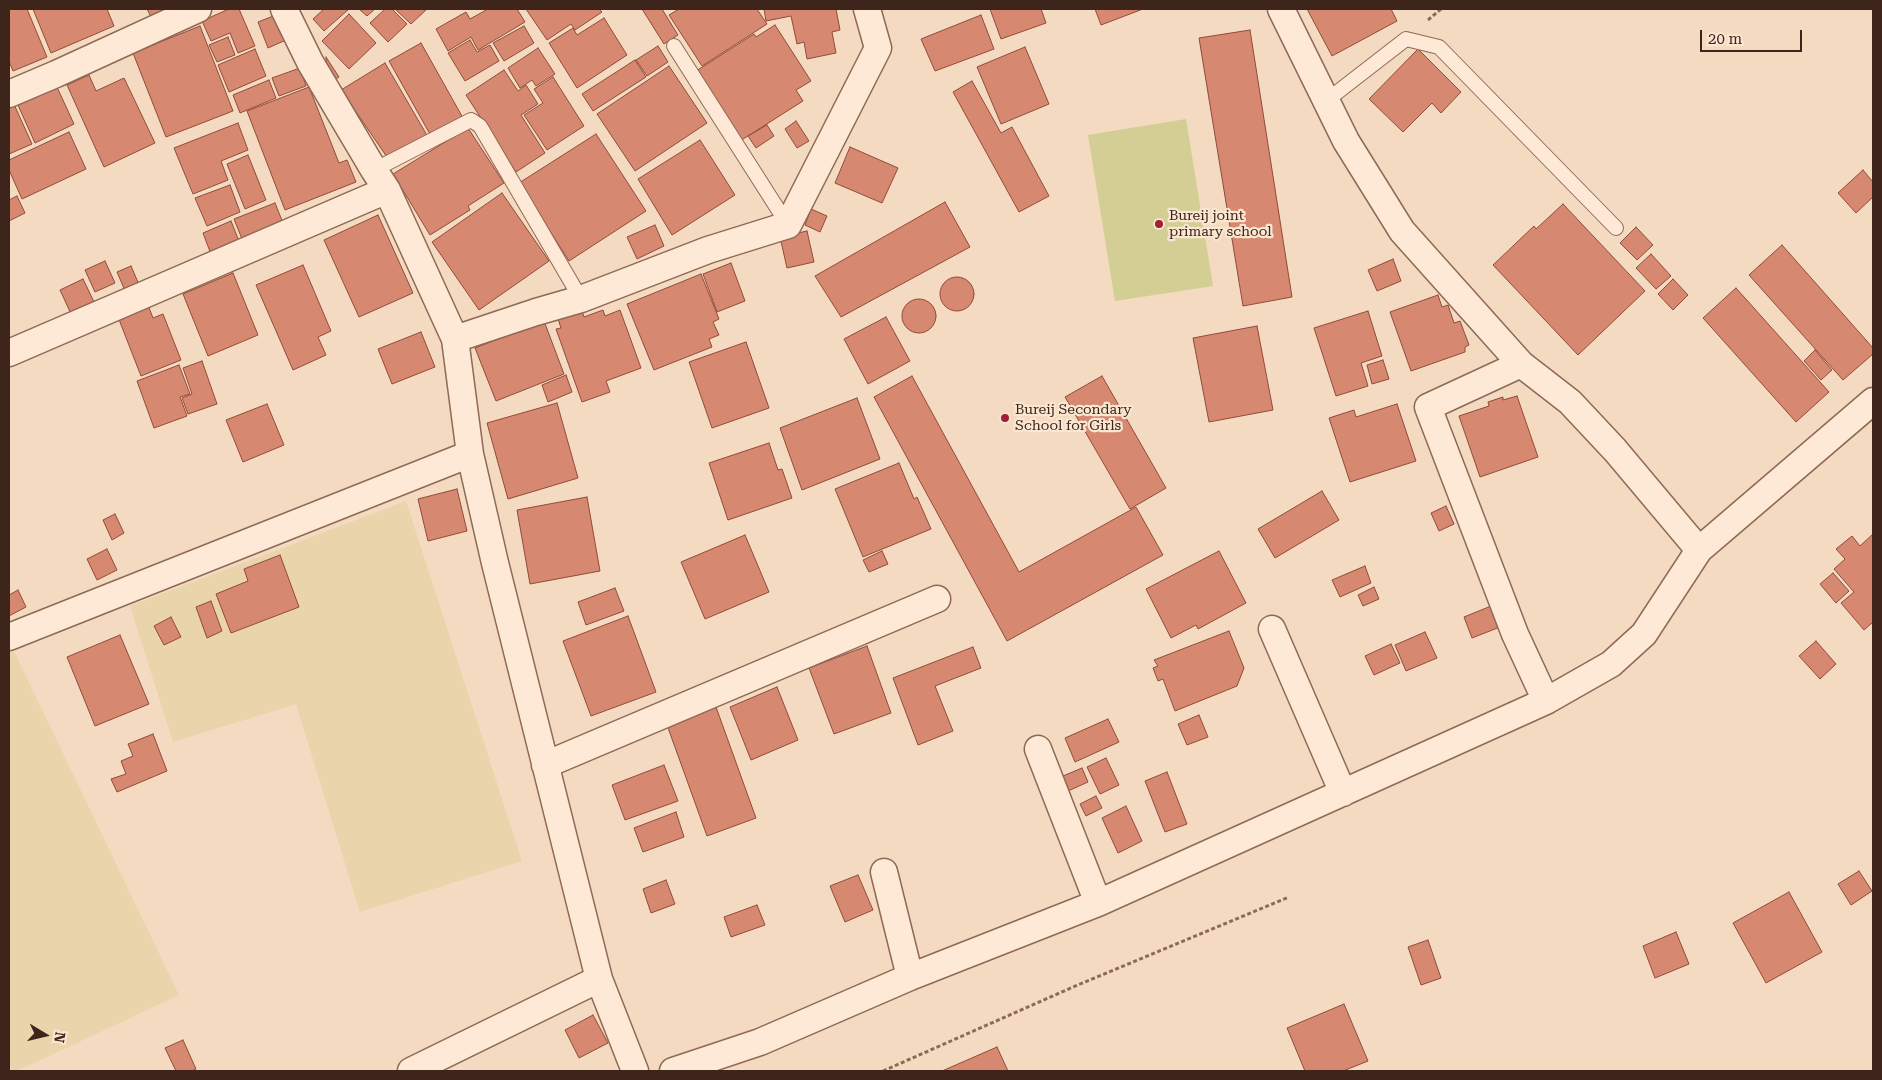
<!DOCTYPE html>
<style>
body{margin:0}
#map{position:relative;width:1882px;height:1080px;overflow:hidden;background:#f3dac0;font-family:"Roboto Serif",serif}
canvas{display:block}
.frame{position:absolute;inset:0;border:10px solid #3d251c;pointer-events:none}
.north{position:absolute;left:20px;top:1010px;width:50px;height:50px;-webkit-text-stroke:4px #fae6d1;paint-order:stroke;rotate:99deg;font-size:14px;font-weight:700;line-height:20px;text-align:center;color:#3d251c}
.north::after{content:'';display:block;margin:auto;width:18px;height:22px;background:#3d251c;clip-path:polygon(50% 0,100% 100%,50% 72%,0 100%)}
.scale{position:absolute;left:1700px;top:30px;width:102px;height:22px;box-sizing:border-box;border:2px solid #3d251c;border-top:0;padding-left:6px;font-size:15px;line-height:18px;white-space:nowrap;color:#3d251c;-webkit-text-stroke:4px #fae6d1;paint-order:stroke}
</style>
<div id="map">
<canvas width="1882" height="1080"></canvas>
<div class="frame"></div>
<div class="north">N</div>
<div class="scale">20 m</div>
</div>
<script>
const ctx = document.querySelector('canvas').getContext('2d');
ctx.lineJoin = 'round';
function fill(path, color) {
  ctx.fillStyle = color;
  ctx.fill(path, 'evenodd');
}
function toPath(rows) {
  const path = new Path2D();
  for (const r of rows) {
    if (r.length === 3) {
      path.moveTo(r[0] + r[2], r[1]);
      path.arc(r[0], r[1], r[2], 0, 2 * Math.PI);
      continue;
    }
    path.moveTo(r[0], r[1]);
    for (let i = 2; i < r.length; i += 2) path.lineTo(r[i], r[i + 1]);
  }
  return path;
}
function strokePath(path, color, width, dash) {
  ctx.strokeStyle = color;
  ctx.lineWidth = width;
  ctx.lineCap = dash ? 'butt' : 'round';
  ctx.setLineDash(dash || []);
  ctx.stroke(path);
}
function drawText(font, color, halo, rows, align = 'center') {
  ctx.font = font + ' "Roboto Serif",serif';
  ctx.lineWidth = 4.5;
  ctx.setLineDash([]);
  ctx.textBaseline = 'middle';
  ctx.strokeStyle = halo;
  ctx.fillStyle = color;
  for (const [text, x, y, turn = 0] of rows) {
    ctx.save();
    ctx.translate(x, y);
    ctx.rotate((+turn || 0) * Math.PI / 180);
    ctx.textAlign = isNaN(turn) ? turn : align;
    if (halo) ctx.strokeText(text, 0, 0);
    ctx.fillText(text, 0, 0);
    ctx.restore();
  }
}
const farmland = toPath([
 [406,501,522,861,360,912,296,704,173,742,130,606],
 [10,643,179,995,17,1071,9,1071]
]);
const green = toPath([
 [1186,119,1213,286,1115,301,1088,135]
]);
const building = toPath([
 [11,9,27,9,47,57,13,71,9,61,9,10,11,9],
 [33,9,107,9,114,26,51,53,33,9],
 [147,9,169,9,151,17,147,9],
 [229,9,239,9,255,46,238,53,230,33,211,41,202,21,229,9],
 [324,9,349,9,324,31,313,19,324,9],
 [359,9,375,9,367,16,359,9],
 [385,9,392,9,407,24,388,42,370,23,385,9],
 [395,9,427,9,411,24,395,9],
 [488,9,517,9,525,22,478,50,471,37,448,51,436,29,466,12,470,19,488,9],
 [526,9,599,9,602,12,575,30,571,24,547,40,526,9],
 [642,9,662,9,678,35,664,44,642,9],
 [679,9,757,9,767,24,702,66,669,15,679,9],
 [764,9,836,9,840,30,832,32,836,53,807,59,804,42,797,44,791,16,766,21,764,9],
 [990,9,1041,9,1046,23,1001,39,990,9],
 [1095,9,1143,9,1101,25,1095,9],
 [1307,9,1391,9,1397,21,1332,56,1307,9],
 [349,14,376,43,349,69,322,41,349,14],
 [276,15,286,40,268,48,258,22,276,15],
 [981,15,994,49,935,71,921,39,981,15],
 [604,18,627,55,577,88,549,43,573,28,577,35,604,18],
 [775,25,811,81,796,90,803,101,740,141,696,71,754,34,756,37,775,25],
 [200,26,233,111,166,137,133,53,200,26],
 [524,26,534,43,504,61,493,43,524,26],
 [1250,30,1292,297,1243,306,1199,38,1250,30],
 [228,37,235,55,217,62,209,45,228,37],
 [470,40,477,52,490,45,499,61,465,81,448,53,470,40],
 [421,43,463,118,431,136,389,61,421,43],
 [658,46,668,62,647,76,636,60,658,46],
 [1025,47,1049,104,1001,124,977,67,1025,47],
 [538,48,555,74,536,86,532,80,520,88,508,68,538,48],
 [255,49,266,76,229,92,218,65,255,49],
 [1418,49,1461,92,1441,113,1432,103,1403,132,1369,99,1418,49],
 [326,57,339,77,327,84,326,57],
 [635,60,646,77,593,111,582,94,635,60],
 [385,63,428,137,389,160,341,90,385,63],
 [669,66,707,123,635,171,597,114,669,66],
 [300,68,306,86,279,96,272,78,300,68],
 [504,70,518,91,526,85,538,104,521,115,545,153,516,172,466,95,504,70],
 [89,75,96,91,124,78,155,143,104,167,67,85,89,75],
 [553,77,584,126,547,150,524,115,543,103,534,89,553,77],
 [269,80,276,98,240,113,233,95,269,80],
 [972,81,1001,133,1012,127,1049,196,1019,212,953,92,972,81],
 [56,85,74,124,35,143,17,103,56,85],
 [309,87,339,163,347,160,356,182,285,210,247,111,309,87],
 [13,102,32,144,9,154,9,104,13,102],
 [796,121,809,141,797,148,785,129,796,121],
 [238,123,248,150,221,161,228,180,193,194,174,148,238,123],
 [767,125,774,136,756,148,748,136,767,125],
 [468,128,504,183,468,206,470,210,430,235,393,174,468,128],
 [69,132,86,169,22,199,9,170,9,160,69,132],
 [596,134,646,211,569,261,519,183,596,134],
 [700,140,735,195,672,235,638,179,700,140],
 [850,147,898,168,882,203,835,183,850,147],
 [248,155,266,200,245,209,227,164,248,155],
 [1863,170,1873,182,1873,197,1856,213,1838,193,1863,170],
 [230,185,240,212,207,226,195,198,230,185],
 [502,193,549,261,479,310,432,242,502,193],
 [17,196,25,213,9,221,9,200,17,196],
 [945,202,970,247,841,317,815,276,945,202],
 [275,203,285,228,244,244,234,219,275,203],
 [1563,204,1645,291,1578,355,1493,265,1534,226,1536,229,1563,204],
 [811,209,827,216,820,232,805,225,811,209],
 [378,215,413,293,359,317,324,240,378,215],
 [231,221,241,246,212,257,203,233,231,221],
 [655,225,664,246,637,259,627,237,655,225],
 [1636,227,1653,245,1637,260,1620,243,1636,227],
 [807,231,814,262,787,268,780,237,807,231],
 [1782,245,1873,348,1873,354,1843,380,1749,275,1782,245],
 [1651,254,1671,276,1656,289,1636,268,1651,254],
 [1393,259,1401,281,1377,291,1368,270,1393,259],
 [105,261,115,283,95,292,85,270,105,261],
 [731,263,745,301,717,312,703,274,731,263],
 [303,265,331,331,318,337,326,355,293,370,256,285,303,265],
 [131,266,140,287,126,293,117,272,131,266],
 [233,273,258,335,208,356,183,294,233,273],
 [701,274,719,319,713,322,719,335,709,339,712,347,654,370,627,304,701,274],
 [957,294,17],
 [83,279,95,304,72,316,60,290,83,279],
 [1673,279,1688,295,1673,310,1658,294,1673,279],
 [1736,288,1829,392,1796,422,1703,318,1736,288],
 [1438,295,1442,307,1448,305,1454,323,1460,321,1469,345,1465,347,1465,352,1411,371,1390,312,1438,295],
 [919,316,17],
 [148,305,153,318,163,314,181,360,141,376,118,317,148,305],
 [581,308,584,317,603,310,605,316,620,310,641,368,606,381,610,392,582,402,556,329,561,328,557,316,581,308],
 [1368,311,1382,356,1361,363,1368,386,1336,396,1314,328,1368,311],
 [886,317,910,361,868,384,844,339,886,317],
 [544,321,564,374,496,401,475,348,544,321],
 [1257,326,1273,410,1209,422,1193,338,1257,326],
 [421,332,435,367,392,384,378,349,421,332],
 [746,342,769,408,712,428,689,362,746,342],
 [1815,350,1832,370,1821,380,1804,361,1815,350],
 [1383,360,1389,379,1372,384,1367,365,1383,360],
 [202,361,217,404,188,414,182,398,192,394,183,368,202,361],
 [179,365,190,394,180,397,187,416,154,428,137,381,179,365],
 [566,375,572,392,548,402,542,385,566,375],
 [912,376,1019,572,1136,507,1163,555,1007,641,874,397,912,376],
 [1102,376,1166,488,1130,509,1065,397,1102,376],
 [1517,396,1538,457,1480,477,1459,416,1489,406,1488,402,1503,397,1503,400,1517,396],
 [857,398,880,459,802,490,780,428,857,398],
 [557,403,578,478,508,499,487,423,557,403],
 [267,404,284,445,243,462,226,420,267,404],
 [1397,404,1416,461,1350,482,1329,418,1354,410,1356,417,1397,404],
 [769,443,778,470,782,469,792,498,728,520,709,463,769,443],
 [899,463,914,499,917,497,931,529,863,557,835,489,899,463],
 [457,489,467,531,428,541,418,499,457,489],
 [1322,491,1339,520,1275,558,1258,529,1322,491],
 [587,497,600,571,530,584,517,510,587,497],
 [1446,506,1454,524,1439,531,1431,513,1446,506],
 [115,514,124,533,112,540,103,520,115,514],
 [1873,534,1873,590,1872,591,1873,593,1873,622,1864,630,1841,603,1854,592,1834,569,1845,559,1836,549,1852,536,1860,546,1873,534],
 [745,535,769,592,705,619,681,562,745,535],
 [107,549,117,570,97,580,87,559,107,549],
 [882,551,888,564,869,572,863,560,882,551],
 [1219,551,1246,603,1198,629,1196,625,1171,638,1146,589,1219,551],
 [280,555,299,607,231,633,216,594,248,581,244,569,280,555],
 [1365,566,1371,583,1340,597,1332,580,1365,566],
 [1833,573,1849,591,1836,603,1820,584,1833,573],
 [1374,587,1379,599,1363,606,1358,595,1374,587],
 [615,588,624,611,586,625,578,602,615,588],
 [18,590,26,607,9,616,9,595,18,590],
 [211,601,222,631,207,638,196,607,211,601],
 [1491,606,1500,627,1472,638,1464,617,1491,606],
 [628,616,656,692,591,716,563,641,628,616],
 [171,617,181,637,164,645,154,626,171,617],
 [1229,631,1244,668,1237,686,1175,711,1163,679,1158,681,1153,668,1158,666,1154,660,1229,631],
 [1425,632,1437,658,1406,671,1395,645,1425,632],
 [120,635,149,704,95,726,67,657,120,635],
 [1816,641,1836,664,1820,679,1799,656,1816,641],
 [1391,644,1400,663,1374,675,1365,656,1391,644],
 [867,646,891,713,834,734,809,668,867,646],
 [973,647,981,668,935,686,953,731,918,745,893,678,973,647],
 [777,687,798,740,751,760,730,707,777,687],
 [716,707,756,818,707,836,667,725,716,707],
 [1199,715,1208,737,1187,745,1178,724,1199,715],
 [1108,719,1119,742,1075,762,1065,738,1108,719],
 [153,734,167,771,117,792,111,779,126,774,121,761,133,756,128,744,153,734],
 [1106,758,1119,785,1100,794,1087,767,1106,758],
 [664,765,678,801,625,820,612,785,664,765],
 [1082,768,1088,782,1068,791,1063,776,1082,768],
 [1167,772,1187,824,1165,832,1145,781,1167,772],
 [1096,796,1102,808,1086,816,1080,804,1096,796],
 [1126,806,1142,841,1118,853,1102,818,1126,806],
 [676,812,684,837,643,852,634,828,676,812],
 [1859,871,1872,891,1851,905,1838,884,1859,871],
 [858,875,873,910,845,922,830,886,858,875],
 [666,880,675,904,651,913,643,889,666,880],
 [1789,892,1822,952,1766,983,1733,923,1789,892],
 [757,905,765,925,731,937,724,917,757,905],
 [1676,932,1689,964,1655,978,1643,946,1676,932],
 [1428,940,1441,978,1421,985,1408,947,1428,940],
 [1344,1004,1368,1061,1343,1071,1305,1071,1287,1028,1344,1004],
 [593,1015,608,1043,579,1058,565,1030,593,1015],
 [183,1040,196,1069,192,1071,176,1071,165,1048,183,1040],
 [997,1047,1008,1071,942,1071,997,1047]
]);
const path = toPath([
 [1428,20,1441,9],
 [883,1071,1080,984,1289,897]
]);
const lane = toPath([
 [674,46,788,225],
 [1326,101,1406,39,1439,47,1616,228],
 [374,170,471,120,480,126,581,299]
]);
const street = toPath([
 [284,9,310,62,374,170,387,190,455,339],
 [9,94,56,74,198,9],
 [9,353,387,190],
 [1521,364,1570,402,1615,450,1699,550],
 [1272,629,1343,793],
 [9,637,470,454],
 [1546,701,1611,664,1644,634,1699,550,1873,401],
 [1038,749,1098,903],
 [545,765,937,599],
 [884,872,910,977],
 [411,1071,599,979],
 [635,1071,599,979,495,563,470,454,455,339,536,312,581,299,708,250,788,225,878,48,867,9],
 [673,1071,760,1042,910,977,1098,903,1546,701,1515,634,1428,407,1521,364,1402,231,1346,141,1281,9]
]);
const markers = [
 [1159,224,5,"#a51e38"],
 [1005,418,5,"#a51e38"]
];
const poiNames = [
 ["Bureij joint",1169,216],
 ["primary school",1169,232],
 ["Bureij Secondary",1015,410],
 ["School for Girls",1015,426]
];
fill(farmland, '#ead4ac');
fill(green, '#d3ce93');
fill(building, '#d68871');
strokePath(building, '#914b38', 1);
strokePath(lane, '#8f6955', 16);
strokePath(street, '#8f6955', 29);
strokePath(path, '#8f6955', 3, [4, 2.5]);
strokePath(lane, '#fde9d5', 14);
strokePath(street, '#fde9d5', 26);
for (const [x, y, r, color] of markers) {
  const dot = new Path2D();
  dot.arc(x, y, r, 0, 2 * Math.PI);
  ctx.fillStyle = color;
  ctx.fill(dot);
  strokePath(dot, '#fae6d1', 2);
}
drawText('14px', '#3d251c', '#fae6d1', poiNames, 'left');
</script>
